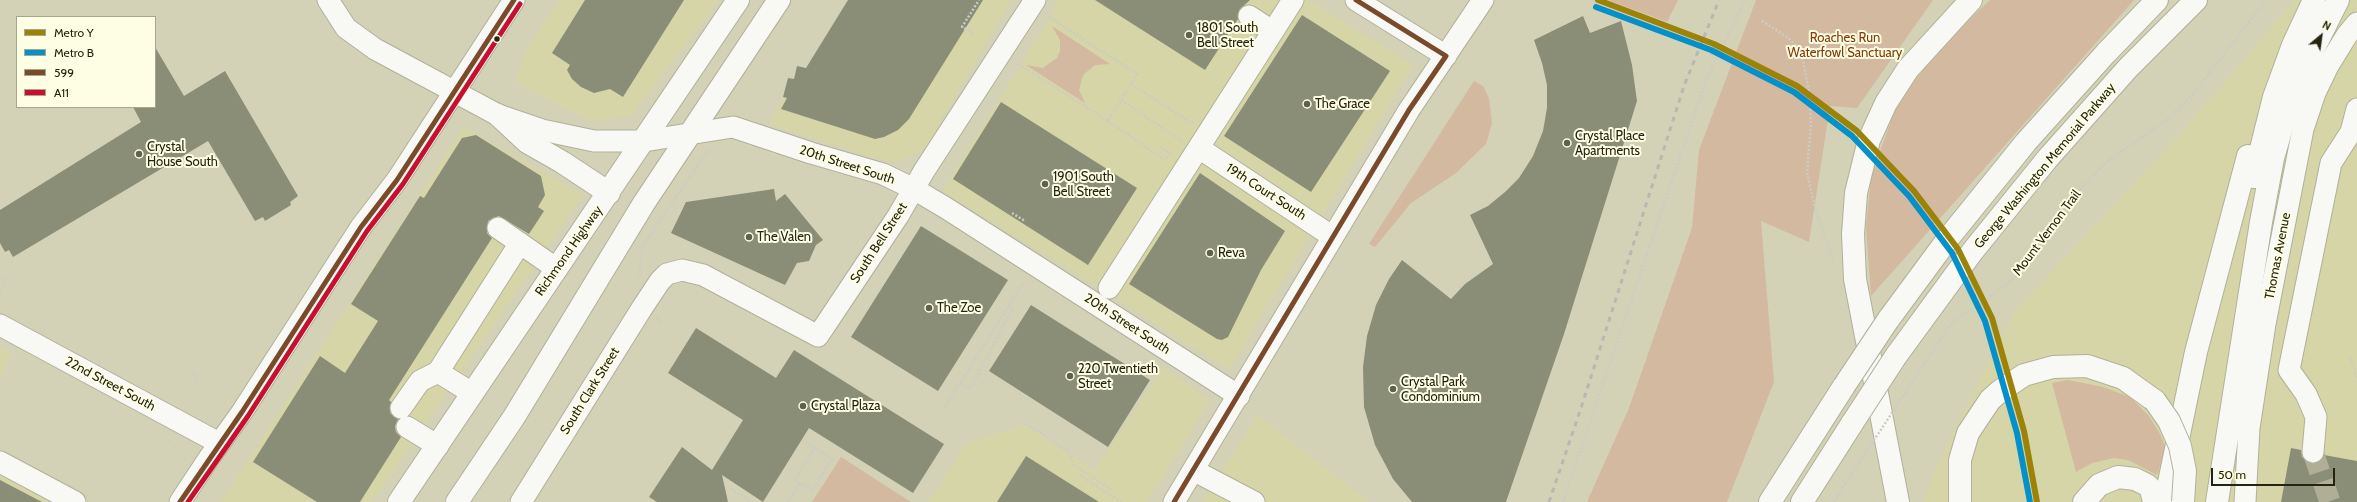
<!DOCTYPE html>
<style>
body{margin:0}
#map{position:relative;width:2357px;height:502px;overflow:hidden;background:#d3d2b6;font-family:Cabin,sans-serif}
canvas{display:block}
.legend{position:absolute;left:16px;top:16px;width:140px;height:92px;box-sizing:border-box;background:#fefee4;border:1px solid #a7a78f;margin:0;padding:5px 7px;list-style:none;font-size:12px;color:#242410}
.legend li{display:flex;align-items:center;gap:8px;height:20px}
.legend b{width:20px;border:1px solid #a7a78f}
.north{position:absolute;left:2301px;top:16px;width:40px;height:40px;-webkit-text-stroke:3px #fefee4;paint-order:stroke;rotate:29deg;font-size:11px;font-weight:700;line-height:16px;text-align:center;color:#242410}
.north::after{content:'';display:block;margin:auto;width:14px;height:18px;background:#242410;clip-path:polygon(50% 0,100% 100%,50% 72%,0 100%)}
.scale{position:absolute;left:2211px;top:468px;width:124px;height:18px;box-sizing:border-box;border:2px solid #242410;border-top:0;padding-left:5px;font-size:12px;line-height:14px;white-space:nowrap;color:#242410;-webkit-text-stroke:3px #fefee4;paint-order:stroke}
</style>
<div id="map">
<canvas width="2357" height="502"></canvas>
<ul class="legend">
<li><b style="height:5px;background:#9c8307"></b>Metro Y</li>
<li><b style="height:5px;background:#0490c9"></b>Metro B</li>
<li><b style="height:5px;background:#7a4b2a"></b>599</li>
<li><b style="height:5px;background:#c8102e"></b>A11</li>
</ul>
<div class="north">N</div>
<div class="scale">50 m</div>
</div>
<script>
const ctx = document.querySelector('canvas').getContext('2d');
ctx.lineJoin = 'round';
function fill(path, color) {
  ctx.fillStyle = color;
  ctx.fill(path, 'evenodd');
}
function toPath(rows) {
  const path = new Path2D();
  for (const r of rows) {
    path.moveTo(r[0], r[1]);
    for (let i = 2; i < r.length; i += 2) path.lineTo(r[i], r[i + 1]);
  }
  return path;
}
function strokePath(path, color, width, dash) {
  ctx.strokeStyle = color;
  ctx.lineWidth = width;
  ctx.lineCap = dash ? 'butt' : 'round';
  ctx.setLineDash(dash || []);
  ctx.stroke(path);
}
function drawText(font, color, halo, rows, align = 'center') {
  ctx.font = font + ' Cabin,sans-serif';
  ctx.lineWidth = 4;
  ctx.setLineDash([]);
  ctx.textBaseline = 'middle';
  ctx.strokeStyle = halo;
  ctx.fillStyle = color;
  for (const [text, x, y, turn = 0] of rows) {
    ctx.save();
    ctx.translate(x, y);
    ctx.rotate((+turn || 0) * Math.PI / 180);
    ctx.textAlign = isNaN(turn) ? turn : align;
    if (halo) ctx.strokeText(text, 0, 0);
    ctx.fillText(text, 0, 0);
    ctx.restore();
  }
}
const built = toPath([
 [559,0,719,0,632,115,592,122,516,82,524,53],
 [848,0,1011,0,925,148,904,160,889,162,769,125,783,97,788,78,794,79,797,66,806,68],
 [1053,0,1308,0,1413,65,1229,369,943,191,1058,4],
 [2295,0,2357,0,2357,502,1924,502,1937,464,2015,311,2179,135],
 [462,129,467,129,583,195,372,502,221,502],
 [0,347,12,354,0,376],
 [1163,367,1210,400,1147,502,928,502,967,443,1026,424,1094,471],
 [1257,415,1369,502,1203,502],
 [0,464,68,502,0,502]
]);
const green = toPath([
 [1608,0,1678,0,1667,22],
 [1756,0,1933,0,1857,108,1830,106,1809,242,1761,221,1774,382,1727,502,1587,502,1629,408,1692,228,1699,150],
 [1990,0,2134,0,1871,296,1866,227,1871,177,1897,104,1942,45],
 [1052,26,1110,64,1095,65,1083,75,1079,90,1085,103,1026,65,1043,68,1057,58,1060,51,1060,40],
 [1474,81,1483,86,1489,98,1492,123,1486,144,1456,173,1411,203,1375,247,1369,244],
 [2068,380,2103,387,2130,397,2149,416,2160,434,2166,449,2157,475,2128,460,2114,458,2092,463,2076,472,2052,383],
 [841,457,911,502,812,502]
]);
const building = toPath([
 [585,0,684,0,623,97,610,89,594,93,581,87,572,79,567,70,570,65,552,53],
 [848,0,983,0,909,119,898,130,884,137,875,139,781,109,787,98,783,97,788,78,794,79,797,66,806,68],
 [1095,0,1250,0,1239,10,1238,19,1205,70],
 [1302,15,1390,71,1311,192,1224,136],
 [1583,16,1590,33,1621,21,1632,65,1637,101,1564,334,1506,502,1412,502,1393,479,1375,445,1364,407,1363,367,1367,336,1376,305,1389,279,1402,260,1451,299,1465,284,1493,264,1470,215,1488,206,1505,192,1519,178,1533,156,1543,131,1547,108,1547,85,1542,63,1534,40],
 [155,47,184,96,225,71,298,196,290,202,291,205,265,221,263,217,255,221,208,141,13,257,9,250,5,252,0,243,0,210,141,122,133,107,155,107],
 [1001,102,1137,188,1088,265,953,179],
 [476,135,541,176,545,195,538,207,544,211,529,234,499,216,488,221,487,233,492,238,389,400,391,402,390,413,398,419,395,426,396,432,401,437,360,502,317,502,253,462,320,356,345,373,378,321,351,304,420,196,424,198,462,138],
 [1200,173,1285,231,1261,270,1228,337,1222,340,1217,339,1129,284],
 [774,189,776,201,785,194,823,240,816,245,809,261,797,263,785,285,671,233,686,202],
 [921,226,1008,280,938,391,851,337],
 [1031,305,1150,380,1108,447,989,371],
 [696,328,776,378,794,350,944,444,913,493,809,428,763,502,722,475,728,502,657,502,649,497,682,447,712,470,743,420,668,373],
 [2291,448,2301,450,2302,457,2312,464,2318,463,2324,455,2357,461,2357,502,2281,502],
 [1026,456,1099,502,997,502],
 [0,480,42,502,0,502]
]);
const minorTunnel = toPath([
 [2313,452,2330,502]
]);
const path = toPath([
 [1762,21,1787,37,1797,46,1803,60,1810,98,1811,122,1807,172,1815,208,1834,264],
 [973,33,962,27,979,0],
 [1018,64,1108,121,1137,74,1049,17],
 [1131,84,1193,124],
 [1121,100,1182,141],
 [1108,121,1165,160,1170,154,1160,147],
 [1012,213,1025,221],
 [638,279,643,246,706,153,712,150],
 [0,294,6,277],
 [657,318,662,322],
 [2350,357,2357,377],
 [192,371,197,381],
 [1913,381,1945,332,1956,319,1979,305,2015,277,2082,188,2104,164,2168,119,2193,94,2266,0],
 [960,383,970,389,1013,308,1009,305],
 [945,407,1023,283],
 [1026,424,1069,452,1074,465,1112,490],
 [802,440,815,448,795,480,812,490,832,459,815,448],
 [174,448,177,447],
 [1084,471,1081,476,1121,502],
 [731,489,751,502],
 [788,502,800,483],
 [1563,502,1706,80,1745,0],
 [1834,502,1845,484]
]);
const minor = toPath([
 [328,0,346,28,375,49,498,115,542,130,594,141,644,141,733,127,811,153,883,174,914,189,946,208,1239,396],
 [1356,0,1446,56],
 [1249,16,1272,31],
 [1199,148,1333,237],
 [498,228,557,269],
 [1109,288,1293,0],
 [0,325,219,443],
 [438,372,472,393],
 [401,408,420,381,438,372,520,243],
 [407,427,438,446],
 [2313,452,2316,417,2306,394,2289,370,2331,163,2351,132,2357,109],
 [0,462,75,502],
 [1193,470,1254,502],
 [180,502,209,458,242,412,361,227,397,180,514,0],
 [521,502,642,308,660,281,667,274,682,270,703,275,818,336,898,216,924,171,1035,0],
 [1174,502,1409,110,1483,0],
 [2245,502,2249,428,2265,324,2303,129,2315,93,2328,66,2347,35,2357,23]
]);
const major = toPath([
 [1960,502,1960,460,1968,433,1990,400,2000,391,2024,375,2053,367,2087,366,2123,378,2155,401],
 [2084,502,2099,485,2118,477,2135,479,2147,485,2151,489,2154,502]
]);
const highway = toPath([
 [498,115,527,142,562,162,609,193],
 [2254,177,2274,97,2293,45,2314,0],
 [1888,320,1950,236,2026,142,2106,53,2157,0],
 [1896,356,1972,252,2048,158,2128,68,2196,0],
 [399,502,738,0],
 [457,502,514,417,644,203,779,0],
 [1770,502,1844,386],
 [1802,502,1853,422],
 [1898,502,1855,279,1853,234,1856,193,1869,140,1886,103,1908,69,1971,0],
 [2165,502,2196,352,2248,156],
 [2217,502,2261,222,2273,158,2282,127,2302,72,2338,0]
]);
const rail = toPath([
 [1549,502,1581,408,1684,86,1719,0]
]);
const pathBridge = toPath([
 [1845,484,1913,381]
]);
const majorBridge = toPath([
 [2155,401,2169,421,2180,446,2185,471,2183,502]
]);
const highwayBridge = toPath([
 [1844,386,1888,320],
 [1853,422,1896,356]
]);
const bus1 = toPath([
 [180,502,242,412,361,227,397,180,514,0],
 [1174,502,1409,110,1446,56,1356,0]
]);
const bus2 = toPath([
 [188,502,248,416,367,231,403,184,520,4]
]);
const metro1 = toPath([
 [1598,0,1714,44,1797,86,1857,131,1914,191,1958,249,1992,318,2024,431,2037,502]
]);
const metro2 = toPath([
 [1596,7,1711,50,1794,92,1852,136,1909,196,1952,253,1985,321,2017,433,2030,502]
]);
const markers = [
 [1189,35,4,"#61614a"],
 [497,39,3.5,"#242410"],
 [1307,104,4,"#61614a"],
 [1567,143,4,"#61614a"],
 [139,154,4,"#61614a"],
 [1045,184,4,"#61614a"],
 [749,237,4,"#61614a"],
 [1210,253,4,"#61614a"],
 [929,308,4,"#61614a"],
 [1070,376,4,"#61614a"],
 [1393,389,4,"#61614a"],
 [803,406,4,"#61614a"]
];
const poiNames = [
 ["1801 South",1197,28],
 ["Bell Street",1197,43],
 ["The Grace",1315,104],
 ["Crystal Place",1575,136],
 ["Apartments",1575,151],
 ["Crystal",147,147],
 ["House South",147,162],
 ["1901 South",1053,177],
 ["Bell Street",1053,192],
 ["The Valen",757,237],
 ["Reva",1218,253],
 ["The Zoe",937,308],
 ["220 Twentieth",1078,369],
 ["Street",1078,384],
 ["Crystal Park",1401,382],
 ["Condominium",1401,397],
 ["Crystal Plaza",811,406]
];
const parkNames = [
 ["Roaches Run",1845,38],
 ["Waterfowl Sanctuary",1845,53]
];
const streetNames = [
 ["20th Street South",847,165,18],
 ["George Washington Memorial Parkway",2045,166,-50],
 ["19th Court South",1266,192,33],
 ["Mount Vernon Trail",2047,233,-53],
 ["South Bell Street",879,243,-57],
 ["Richmond Highway",569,251,-55],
 ["Thomas Avenue",2278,256,-79],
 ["20th Street South",1127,324,33],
 ["22nd Street South",110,384,28],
 ["South Clark Street",590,391,-58]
];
fill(built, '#d6d5a8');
fill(green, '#d3b9a0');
fill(building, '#8a8e77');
strokePath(minorTunnel, '#b0af95', 21, [21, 10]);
strokePath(minor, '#b1b19a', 23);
strokePath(major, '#b1b19a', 24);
strokePath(highway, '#b1b19a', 24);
strokePath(path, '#ccccc4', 2.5, [2, 2]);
strokePath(minor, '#f8f8f4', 21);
strokePath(major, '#f8f8f4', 22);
strokePath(highway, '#f8f8f4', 22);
strokePath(rail, '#b8b8b0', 3, [5, 5]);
strokePath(majorBridge, '#b1b19a', 24, []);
strokePath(highwayBridge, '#b1b19a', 24, []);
strokePath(pathBridge, '#ccccc4', 2.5, [2, 2]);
strokePath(majorBridge, '#f8f8f4', 22);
strokePath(highwayBridge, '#f8f8f4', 22);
strokePath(bus1, '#7a4b2a', 5);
strokePath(bus2, '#c8102e', 5);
strokePath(metro1, '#9c8307', 6);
strokePath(metro2, '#0490c9', 6);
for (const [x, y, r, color] of markers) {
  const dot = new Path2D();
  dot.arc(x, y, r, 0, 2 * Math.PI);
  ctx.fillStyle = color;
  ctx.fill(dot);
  strokePath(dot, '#fefee4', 1.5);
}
drawText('13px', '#242410', '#fefee4', poiNames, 'left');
drawText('13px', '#83390a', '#fefee4', parkNames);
drawText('13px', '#242410', '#fefee4', streetNames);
</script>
